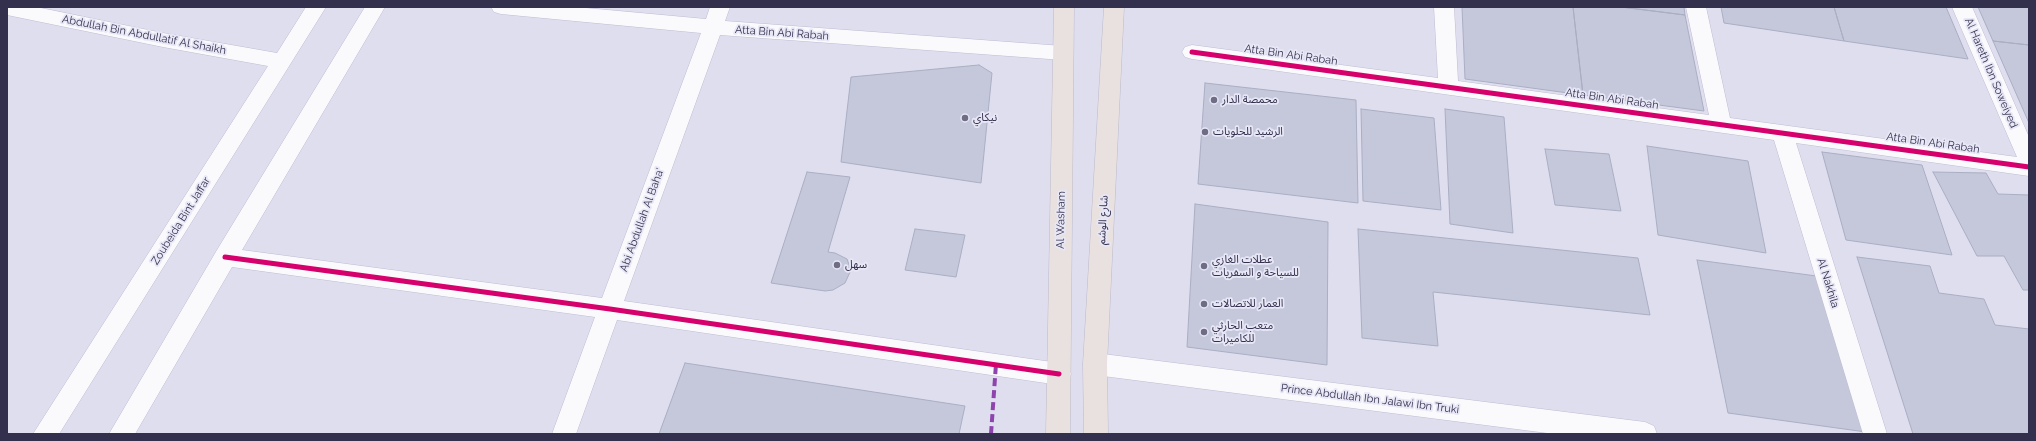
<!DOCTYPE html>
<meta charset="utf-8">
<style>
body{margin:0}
#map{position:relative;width:2036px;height:441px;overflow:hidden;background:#dfdeef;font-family:Raleway,sans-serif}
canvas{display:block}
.frame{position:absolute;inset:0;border:8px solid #33304d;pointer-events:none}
</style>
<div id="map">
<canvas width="2036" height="441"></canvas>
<div class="frame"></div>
</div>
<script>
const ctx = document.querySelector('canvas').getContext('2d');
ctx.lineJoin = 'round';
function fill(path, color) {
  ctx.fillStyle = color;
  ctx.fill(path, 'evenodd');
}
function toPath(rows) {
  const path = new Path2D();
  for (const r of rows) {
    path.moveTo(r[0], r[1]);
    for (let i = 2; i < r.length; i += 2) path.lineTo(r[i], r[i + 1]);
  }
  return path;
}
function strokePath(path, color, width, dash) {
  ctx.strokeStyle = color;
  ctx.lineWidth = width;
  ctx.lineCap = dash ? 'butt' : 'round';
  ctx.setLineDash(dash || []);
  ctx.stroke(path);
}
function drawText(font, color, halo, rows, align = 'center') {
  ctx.font = font + ' Raleway,"Noto Sans Arabic",sans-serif';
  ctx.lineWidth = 3.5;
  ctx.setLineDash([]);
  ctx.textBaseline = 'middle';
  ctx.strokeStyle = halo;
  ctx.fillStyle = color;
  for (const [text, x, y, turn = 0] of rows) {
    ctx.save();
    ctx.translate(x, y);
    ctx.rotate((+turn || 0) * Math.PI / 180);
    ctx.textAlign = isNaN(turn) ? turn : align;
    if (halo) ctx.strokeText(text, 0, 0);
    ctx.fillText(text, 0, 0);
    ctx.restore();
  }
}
const building = toPath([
 [1462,7,1573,7,1583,95,1465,79,1462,7],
 [1573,7,1621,7,1685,15,1704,111,1583,95,1573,7],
 [1621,7,1684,7,1685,15,1621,7],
 [1721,7,1834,7,1844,41,1724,23,1721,7],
 [1834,7,1946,7,1968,59,1844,41,1834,7],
 [1978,7,2029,7,2029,45,1993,41,1978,7],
 [1993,41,2029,45,2029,123,1993,41],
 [979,65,992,73,981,183,841,162,851,77,979,65],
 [1205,83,1356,100,1358,203,1198,184,1205,83],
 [1361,109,1434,118,1441,210,1363,201,1361,109],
 [1445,109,1504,117,1513,233,1450,224,1445,109],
 [1647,146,1748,161,1766,253,1658,235,1647,146],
 [1545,149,1609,154,1621,211,1555,205,1545,149],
 [1822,152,1922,165,1952,255,1846,240,1822,152],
 [807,172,850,177,828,252,835,253,847,259,851,270,845,283,833,290,825,291,771,283,807,172],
 [1933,172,1986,173,1998,194,2029,195,2029,290,2023,290,2004,256,1977,256,1933,172],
 [1195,204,1328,222,1327,365,1187,347,1195,204],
 [915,229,965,235,956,277,905,270,915,229],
 [1358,229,1638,258,1650,315,1433,292,1438,346,1362,338,1358,229],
 [1857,257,1930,266,1939,293,1984,299,1995,325,2029,329,2029,434,1913,434,1857,257],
 [1697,260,1824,277,1866,432,1728,413,1697,260],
 [685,363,965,406,959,434,659,434,685,363]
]);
const minor = toPath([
 [7,7,36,7,163,33,277,53,306,7,326,7,59,434,33,434,268,66,163,47,7,15,7,7],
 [365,7,385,7,242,250,602,298,701,33,501,14,494,12,491,7,575,7,706,19,710,7,730,7,725,21,1063,46,1070,48,1073,53,1070,58,1063,60,720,35,624,301,1059,363,1067,366,1071,374,1067,382,1059,385,617,320,576,434,552,434,595,317,232,267,135,434,109,434,217,250,365,7],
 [1434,7,1454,7,1458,81,1709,115,1686,7,1706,7,1730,118,2017,157,1952,7,1972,7,2029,137,2029,176,1796,143,1887,434,1863,434,1774,140,1192,59,1185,57,1182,52,1185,47,1192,45,1438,78,1434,7],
 [1095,353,1645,422,1654,426,1657,434,1555,434,1095,375,1087,372,1083,364,1087,356,1095,353]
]);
const major = toPath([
 [1054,7,1074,7,1070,434,1046,434,1054,7],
 [1104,7,1124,7,1107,364,1108,434,1084,434,1083,364,1104,7]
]);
const quiet = toPath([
 [991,434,996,364]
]);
const cycleway = toPath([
 [1192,52,2029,167],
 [225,257,610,309,1059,374]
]);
const markers = [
 [1214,100,4,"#6f6d86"],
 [965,118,4,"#6f6d86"],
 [1205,132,4,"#6f6d86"],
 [837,265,4,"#6f6d86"],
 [1204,266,4,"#6f6d86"],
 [1204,304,4,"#6f6d86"],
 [1204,332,4,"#6f6d86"]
];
const streetNames = [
 ["Atta Bin Abi Rabah",782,33,4],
 ["Abdullah Bin Abdullatif Al Shaikh",144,35,11],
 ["Atta Bin Abi Rabah",1291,55,8],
 ["Al Hareth Ibn Soweiyed",1991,73,67],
 ["Atta Bin Abi Rabah",1612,99,8],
 ["Atta Bin Abi Rabah",1933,143,8],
 ["Abi Abdullah Al Baha'",642,220,-70],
 ["Al Washam",1061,220,-89],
 ["شارع الوشم",1103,220,-87],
 ["Zoubeida Bint Jaffar",181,221,-58],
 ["Al Nakhila",1828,283,73],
 ["Prince Abdullah Ibn Jalawi Ibn Truki",1370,399,7]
];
const poiNames = [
 ["محمصة الدار",1222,100],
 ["نيكاي",973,118],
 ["الرشيد للحلويات",1213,132],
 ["عطلات الغازي",1212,260],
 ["للسياحة و السفريات",1212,273],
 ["سهل",845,265],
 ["العمار للاتصالات",1212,304],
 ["متعب الحارثي",1212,326],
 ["للكاميرات",1212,339]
];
fill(building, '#c5c8db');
strokePath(building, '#aaaec2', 1);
strokePath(minor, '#bebcd1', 1);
strokePath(major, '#bcbac8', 1);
fill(minor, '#fafafd');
fill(major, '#e9e1e0');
strokePath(quiet, '#8e44ad', 4, [8, 4]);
strokePath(cycleway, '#d6006c', 5);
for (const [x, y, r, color] of markers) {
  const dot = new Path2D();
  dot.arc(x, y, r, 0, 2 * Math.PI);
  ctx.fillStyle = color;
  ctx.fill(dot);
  strokePath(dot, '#e7e7f6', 1.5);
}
drawText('11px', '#33304d', '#e7e7f6', streetNames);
drawText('11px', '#33304d', '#e7e7f6', poiNames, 'left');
</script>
